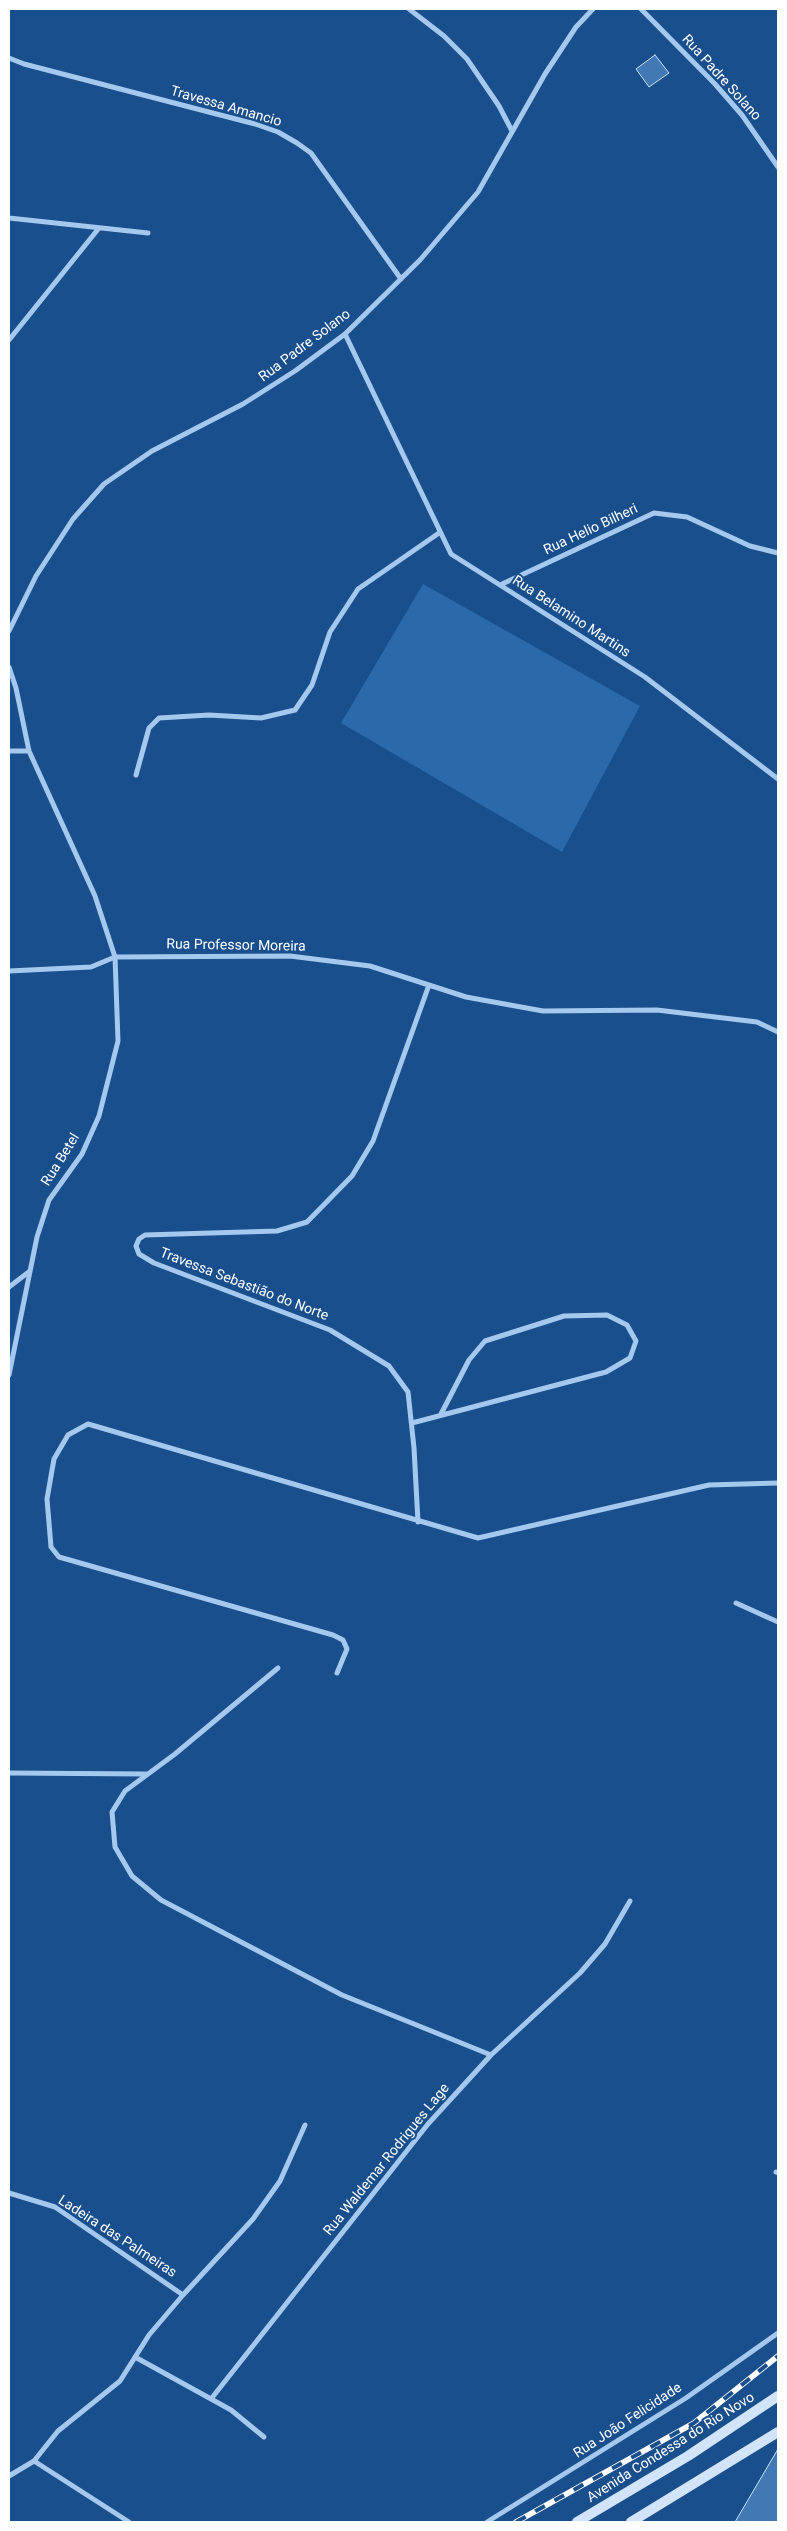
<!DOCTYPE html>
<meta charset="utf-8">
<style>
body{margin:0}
#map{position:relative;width:787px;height:2531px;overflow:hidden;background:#194f8c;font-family:Roboto,sans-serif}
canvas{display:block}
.frame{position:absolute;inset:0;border:10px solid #fff;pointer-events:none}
</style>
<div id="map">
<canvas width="787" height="2531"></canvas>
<div class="frame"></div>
</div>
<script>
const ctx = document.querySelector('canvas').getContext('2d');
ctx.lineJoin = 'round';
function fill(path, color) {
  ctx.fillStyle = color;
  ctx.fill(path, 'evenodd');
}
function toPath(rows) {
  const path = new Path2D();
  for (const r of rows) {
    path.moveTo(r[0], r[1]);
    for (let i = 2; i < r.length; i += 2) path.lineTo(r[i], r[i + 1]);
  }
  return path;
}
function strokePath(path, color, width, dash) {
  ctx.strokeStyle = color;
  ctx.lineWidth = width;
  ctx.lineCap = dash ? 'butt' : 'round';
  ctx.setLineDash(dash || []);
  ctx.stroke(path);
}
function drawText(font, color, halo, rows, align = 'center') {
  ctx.font = font + ' Roboto,sans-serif';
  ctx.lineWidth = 4;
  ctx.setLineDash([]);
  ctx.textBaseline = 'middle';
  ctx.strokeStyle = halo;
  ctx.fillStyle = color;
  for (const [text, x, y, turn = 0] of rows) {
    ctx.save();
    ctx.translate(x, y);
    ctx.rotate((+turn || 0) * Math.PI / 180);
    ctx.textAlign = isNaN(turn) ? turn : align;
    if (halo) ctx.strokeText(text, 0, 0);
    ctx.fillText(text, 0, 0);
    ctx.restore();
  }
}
const green = toPath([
 [423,584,640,706,562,852,341,723]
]);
const building = toPath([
 [655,55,669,73,649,87,636,69,655,55],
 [778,2449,778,2522,735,2522,778,2449]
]);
const street = toPath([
 [409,9,444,36,467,59,499,106,512,131],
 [641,9,715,84,742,115,778,167],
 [9,58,24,64,255,124,278,132,297,143,311,153,401,279],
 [9,218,148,233],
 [345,334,451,554,645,677,778,779],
 [9,340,99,228],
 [500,585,654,513,687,517,750,546,778,553],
 [9,631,36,576,73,519,104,484,152,451,243,404,295,371,345,334,420,260,478,192,545,74,576,27,593,9],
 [9,667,16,688,29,751,95,896,115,957,290,956,370,966,466,997,543,1011,657,1010,757,1022,778,1032],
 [9,751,29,751],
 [136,775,149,728,159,718,209,715,261,718,295,710,312,685,330,632,358,589,439,533],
 [9,971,91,967,115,957,118,1041,99,1116,82,1154,49,1200,37,1237,9,1375],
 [9,1287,30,1271],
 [412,1423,606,1372,630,1358,636,1341,627,1325,607,1315,564,1316,485,1341,469,1360,441,1414],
 [418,1522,414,1448,408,1392,389,1366,330,1330,154,1263,139,1254,136,1246,139,1239,145,1235,277,1231,307,1222,352,1176,373,1141,429,985],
 [736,1603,778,1622],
 [278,1668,175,1754,125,1791,112,1812,115,1847,132,1876,161,1900,342,1995,491,2055],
 [337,1673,347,1649,343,1640,333,1635,59,1557,51,1547,47,1499,54,1459,68,1435,88,1424,478,1538,709,1485,778,1483],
 [9,1773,146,1774],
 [776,2172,778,2173],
 [9,2193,55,2207,183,2295],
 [135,2357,231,2410,264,2437],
 [211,2399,428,2124,491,2055,580,1973,605,1944,630,1901],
 [34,2461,129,2522],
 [9,2476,34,2461,58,2431,120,2381,149,2335,183,2295,253,2219,280,2181,305,2125],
 [487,2522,686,2398,778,2333]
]);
const secondary = toPath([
 [577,2522,688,2456,778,2396],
 [631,2522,778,2432]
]);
const rail = toPath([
 [516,2522,694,2423,778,2356]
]);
const streetNames = [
 ["Rua Padre Solano",721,78,48],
 ["Travessa Amancio",226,107,16],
 ["Rua Padre Solano",305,346,-37],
 ["Rua Helio Bilheri",591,530,-25],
 ["Rua Belamino Martins",571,617,33],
 ["Rua Professor Moreira",236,946,1],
 ["Rua Betel",61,1160,-58],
 ["Travessa Sebastião do Norte",244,1285,21],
 ["Rua Waldemar Rodrigues Lage",387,2160,-51],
 ["Ladeira das Palmeiras",117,2237,33],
 ["Rua João Felicidade",628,2421,-33],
 ["Avenida Condessa do Rio Novo",671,2448,-32]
];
fill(green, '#2c69aa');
fill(building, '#4278b4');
strokePath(building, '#cae1fa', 1);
strokePath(street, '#a4c8ee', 5);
strokePath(secondary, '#d1e4fa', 10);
strokePath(rail, '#fff', 5.5);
strokePath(rail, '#194f8c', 4, [11]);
drawText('14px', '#fff', '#194f8c', streetNames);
</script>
